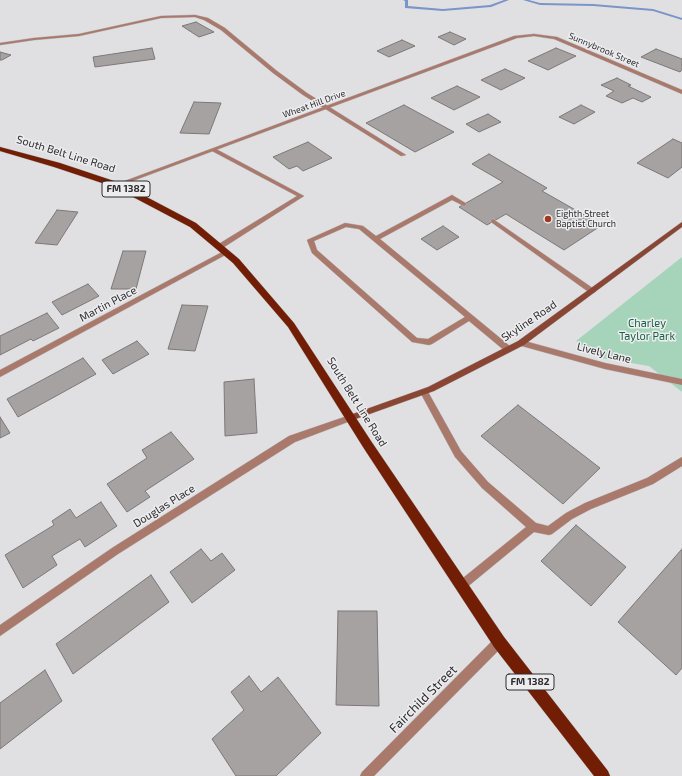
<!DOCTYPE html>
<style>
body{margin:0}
canvas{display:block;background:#e0e0e3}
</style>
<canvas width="682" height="776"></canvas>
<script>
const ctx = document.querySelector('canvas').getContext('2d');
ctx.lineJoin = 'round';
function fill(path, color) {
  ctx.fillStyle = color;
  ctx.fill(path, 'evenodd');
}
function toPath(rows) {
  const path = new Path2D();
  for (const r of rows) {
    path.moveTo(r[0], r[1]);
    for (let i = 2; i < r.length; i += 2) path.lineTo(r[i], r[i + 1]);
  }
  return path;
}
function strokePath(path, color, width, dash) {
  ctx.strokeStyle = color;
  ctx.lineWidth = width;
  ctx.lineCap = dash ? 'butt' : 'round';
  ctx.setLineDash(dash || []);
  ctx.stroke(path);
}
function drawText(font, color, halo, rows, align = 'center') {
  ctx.font = font + ' "Exo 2",sans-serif';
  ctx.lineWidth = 3;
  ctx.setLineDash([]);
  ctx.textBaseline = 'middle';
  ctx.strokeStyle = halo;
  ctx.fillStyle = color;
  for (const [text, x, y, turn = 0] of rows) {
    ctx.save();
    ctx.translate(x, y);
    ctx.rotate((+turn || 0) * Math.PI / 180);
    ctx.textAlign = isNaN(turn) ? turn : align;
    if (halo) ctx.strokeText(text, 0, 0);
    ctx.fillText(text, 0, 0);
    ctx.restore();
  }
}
const green = toPath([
 [682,257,682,392,649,366,601,358,576,341]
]);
const stream = toPath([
 [403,0,408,0,408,6,443,9,490,5,504,0,509,0,491,7,443,11,405,8,405,1,403,0],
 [523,0,529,0,540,3,593,4,653,9,682,18,682,20,653,11,593,6,540,5,523,0]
]);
const building = toPath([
 [196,22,214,32,199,37,182,26,196,22],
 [450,32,466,39,454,45,438,37,450,32],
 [402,40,415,46,389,57,377,51,402,40],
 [152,48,155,59,95,67,93,57,152,48],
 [556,48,576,56,548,70,528,61,556,48],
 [656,49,682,59,682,70,680,72,641,57,656,49],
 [0,52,11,55,2,60,0,60,0,52],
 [505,69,525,78,501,90,481,80,505,69],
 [617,78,631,85,628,86,651,97,642,102,633,98,622,103,606,96,614,91,601,85,617,78],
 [457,86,480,97,454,110,431,98,457,86],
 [194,102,221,103,209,134,180,133,194,102],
 [404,105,454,132,415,152,366,123,404,105],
 [581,105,595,112,574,124,559,117,581,105],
 [488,114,501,122,479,132,466,124,488,114],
 [673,139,682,143,682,167,668,178,637,163,673,139],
 [308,142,332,158,303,171,297,166,289,169,273,157,308,142],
 [489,154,547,188,542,191,602,225,564,250,506,214,487,225,459,207,503,182,472,164,489,154],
 [57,210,78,212,57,245,35,243,57,210],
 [443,226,459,237,437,250,421,239,443,226],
 [123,251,146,251,136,289,111,289,123,251],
 [88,284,99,296,62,315,52,302,88,284],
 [182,305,208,306,195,351,168,349,182,305],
 [47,313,59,328,33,341,31,339,0,355,0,336,47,313],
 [137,341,149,354,113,374,102,360,137,341],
 [83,358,96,374,18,417,7,399,83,358],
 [254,379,257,433,225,436,224,382,254,379],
 [518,405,600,468,563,504,481,436,518,405],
 [0,417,10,433,0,438,0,417],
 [171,432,194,459,145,491,150,497,127,512,107,484,147,458,142,450,171,432],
 [101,502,117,526,85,547,80,539,52,556,57,565,23,588,5,555,54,525,52,521,70,509,76,518,101,502],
 [576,525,626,567,591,606,541,561,576,525],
 [201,549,211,561,222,553,235,570,192,603,170,572,201,549],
 [682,549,682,668,676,675,618,622,682,549],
 [151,575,169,602,73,674,56,644,151,575],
 [338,611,377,611,379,706,336,705,338,611],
 [45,670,62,701,0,749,0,703,45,670],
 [249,676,261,692,278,677,321,733,276,776,236,776,212,739,244,710,231,692,249,676]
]);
const lane = toPath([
 [195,15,208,18,225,28,277,71,307,93,406,155,401,156,303,95,273,73,221,30,204,20,195,17,161,18,79,36,34,40,0,45,0,43,34,38,79,34,161,16,195,15],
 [212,149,216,149,304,196,221,249,217,249,217,245,297,196,212,151,212,149],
 [452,195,467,204,464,206,452,200,380,239,511,347,512,349,511,351,505,351,469,321,432,344,429,345,412,342,312,253,307,240,345,223,363,226,376,236,452,195],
 [346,227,359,229,465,317,428,339,417,338,317,250,314,241,346,227],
 [493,219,594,289,596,291,594,293,590,293,491,222,491,220,493,219],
 [424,389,427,390,461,451,488,482,536,523,548,526,566,513,585,503,647,478,682,457,682,466,653,484,591,509,572,519,552,534,549,535,534,532,466,588,462,590,458,588,457,585,458,582,526,527,482,488,455,457,420,392,421,390,424,389]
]);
const street = toPath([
 [534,34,557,37,682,90,682,94,554,39,534,36,517,38,119,186,115,186,114,185,514,36,534,34],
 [224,251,228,251,229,253,0,377,0,370,224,251],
 [521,340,605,363,682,379,682,385,605,369,518,345,517,343,521,340],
 [350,415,353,416,354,418,353,420,295,442,118,554,0,636,0,625,112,548,289,436,350,415],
 [499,637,503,638,504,642,503,646,374,776,360,776,362,772,495,638,499,637]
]);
const secondary = toPath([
 [682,222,682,227,524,345,434,391,350,421,347,420,346,418,347,416,428,387,518,341,682,222]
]);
const primary = toPath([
 [0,147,60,163,120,183,196,223,239,259,294,323,371,441,504,637,608,771,610,776,594,776,494,647,363,447,288,327,233,263,190,227,114,187,54,167,0,151,0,147]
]);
const markers = [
 [548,219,4,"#a0371f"]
];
const farStreetnames = [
 ["Sunnybrook Street",604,50,23],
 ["Wheat Hill Drive",314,104,-20]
];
const farPoinames = [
 ["Eighth Street",556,214],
 ["Baptist Church",556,224]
];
const shields = [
 [126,189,48],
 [530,682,48]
];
const shieldNames = [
 ["FM 1382",126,189],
 ["FM 1382",530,682]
];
const streetNames = [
 ["South Belt Line Road",66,154,17],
 ["Martin Place",108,304,-28],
 ["Skyline Road",529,321,-34],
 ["Lively Lane",604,353,14],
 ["South Belt Line Road",357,402,58],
 ["Douglas Place",164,506,-32]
];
const parkNames = [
 ["Charley",647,323],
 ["Taylor Park",647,336]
];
const nearStreetnames = [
 ["Fairchild Street",423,699,-45]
];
fill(green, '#a6d4ba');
fill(stream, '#7a95c8');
fill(building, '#a5a2a1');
strokePath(building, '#7c7878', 1);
strokePath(lane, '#bcbcbf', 1);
strokePath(street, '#bcbcbf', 1);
strokePath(secondary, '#bcbcbf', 1);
strokePath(primary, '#bcbcbf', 1);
fill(lane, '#a9796c');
fill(street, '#a9796c');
fill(secondary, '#8a4634');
fill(primary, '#711e05');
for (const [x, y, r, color] of markers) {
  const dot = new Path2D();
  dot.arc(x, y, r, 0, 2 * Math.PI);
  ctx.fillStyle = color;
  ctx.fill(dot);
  strokePath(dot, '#ededf0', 1.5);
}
drawText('9px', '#2d2d2e', '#ededf0', farStreetnames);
drawText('9px', '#2d2d2e', '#ededf0', farPoinames, 'left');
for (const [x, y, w] of shields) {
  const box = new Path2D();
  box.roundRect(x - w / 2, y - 8, w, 16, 3);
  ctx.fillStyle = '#ededf0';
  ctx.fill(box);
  strokePath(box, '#2d2d2e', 1);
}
drawText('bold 10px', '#2d2d2e', null, shieldNames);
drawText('11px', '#2d2d2e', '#ededf0', streetNames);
drawText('11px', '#186343', '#ededf0', parkNames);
drawText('13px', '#2d2d2e', '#ededf0', nearStreetnames);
</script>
